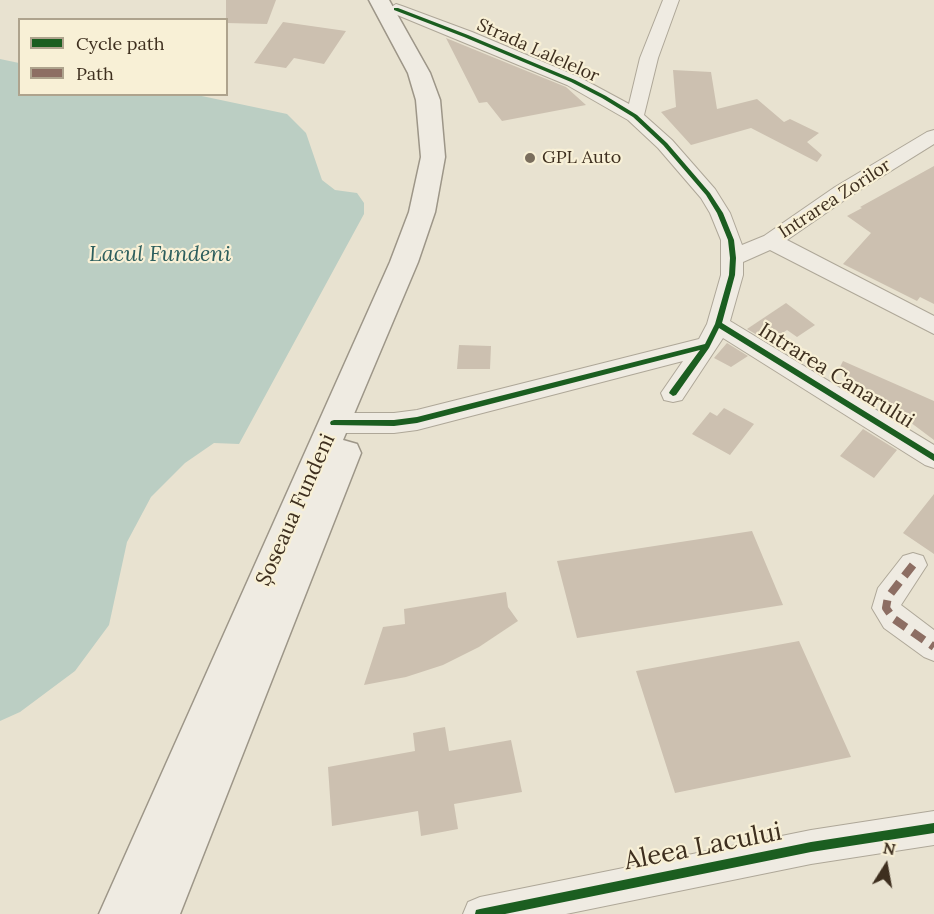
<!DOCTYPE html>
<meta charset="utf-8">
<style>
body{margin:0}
#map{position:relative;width:934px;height:914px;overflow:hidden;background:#e8e2d0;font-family:Lora,serif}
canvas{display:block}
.legend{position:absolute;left:18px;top:18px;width:210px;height:78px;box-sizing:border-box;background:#f8f0d6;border:2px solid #aea38d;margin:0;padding:8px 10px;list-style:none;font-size:18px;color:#3e2f1f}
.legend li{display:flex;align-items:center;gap:12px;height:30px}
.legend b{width:30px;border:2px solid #aea38d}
.north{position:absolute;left:856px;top:836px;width:60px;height:60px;-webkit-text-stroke:4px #f8f0d6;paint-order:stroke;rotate:11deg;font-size:16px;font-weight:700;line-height:24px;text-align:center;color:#3e2f1f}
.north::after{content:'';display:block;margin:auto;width:21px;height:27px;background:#3e2f1f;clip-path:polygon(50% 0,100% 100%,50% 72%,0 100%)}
</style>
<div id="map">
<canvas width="934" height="914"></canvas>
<ul class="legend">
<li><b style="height:8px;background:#1b5e20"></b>Cycle path</li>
<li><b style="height:8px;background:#8d6e63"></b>Path</li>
</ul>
<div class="north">N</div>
</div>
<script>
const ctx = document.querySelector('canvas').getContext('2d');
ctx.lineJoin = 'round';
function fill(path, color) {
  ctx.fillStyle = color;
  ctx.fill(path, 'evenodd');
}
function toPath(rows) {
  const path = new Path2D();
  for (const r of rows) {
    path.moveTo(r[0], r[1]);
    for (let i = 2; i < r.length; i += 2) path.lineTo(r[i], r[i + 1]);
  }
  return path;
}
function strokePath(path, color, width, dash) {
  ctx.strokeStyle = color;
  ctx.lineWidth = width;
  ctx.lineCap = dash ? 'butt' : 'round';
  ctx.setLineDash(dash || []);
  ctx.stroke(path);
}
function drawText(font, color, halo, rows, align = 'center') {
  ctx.font = font + ' Lora,serif';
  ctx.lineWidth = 4.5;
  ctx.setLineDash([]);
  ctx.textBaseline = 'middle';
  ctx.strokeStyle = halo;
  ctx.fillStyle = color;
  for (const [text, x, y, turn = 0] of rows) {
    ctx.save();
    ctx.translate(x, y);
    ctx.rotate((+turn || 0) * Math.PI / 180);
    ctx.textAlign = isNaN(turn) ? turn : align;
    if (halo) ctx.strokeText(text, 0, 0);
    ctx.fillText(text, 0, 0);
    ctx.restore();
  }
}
const water = toPath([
 [0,59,19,63,20,94,197,95,287,114,306,133,322,180,335,190,357,193,364,203,364,214,239,444,214,443,185,463,151,497,127,542,109,625,75,671,20,712,0,721]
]);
const building = toPath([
 [226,0,276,0,267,24,226,23],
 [283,22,346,31,324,64,294,58,286,68,254,63],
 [446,38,566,87,586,105,502,121,487,102,479,103],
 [673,70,711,72,717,109,757,99,784,122,790,119,819,133,807,142,822,155,817,162,751,128,691,145,661,112,676,107],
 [934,166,934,304,920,297,917,301,843,264,871,233,847,216,862,208,860,207],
 [786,303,815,325,797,337,787,330,769,342,747,329],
 [727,343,748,356,731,367,714,358],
 [459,345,491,346,490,369,457,369],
 [843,361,934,401,934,440,839,369],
 [724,408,754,424,730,455,692,434,710,412,717,416],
 [863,429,897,450,874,478,840,456],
 [934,494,934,554,903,533],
 [752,531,783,605,577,638,557,561],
 [506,592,508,607,518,621,479,647,443,665,406,677,364,685,383,627,405,624,404,609],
 [799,641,851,757,675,793,636,671],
 [445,727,449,751,511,740,522,792,454,804,458,829,421,836,418,811,332,826,328,767,415,751,413,733]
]);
const minor = toPath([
 [663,0,679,0,658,58,644,115,672,140,715,189,730,213,742,245,764,236,835,187,927,132,934,130,934,144,849,197,787,240,934,316,934,334,770,250,743,262,743,275,730,321,934,445,934,468,925,465,723,338,682,400,673,402,664,400,661,393,683,361,417,430,394,433,334,433,325,430,322,423,325,416,334,413,394,413,417,410,699,339,707,324,721,275,721,240,710,213,701,198,658,148,628,120,567,85,390,12,388,9,396,4,402,6,472,32,579,77,629,104,640,58,663,0],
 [913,553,923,556,927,565,901,605,934,630,934,661,924,657,884,628,872,608,878,588,903,556,913,553],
 [934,811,934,845,811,864,566,914,463,914,468,902,480,897,811,830,934,811]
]);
const secondary = toPath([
 [369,0,389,0,430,73,440,100,445,157,435,212,418,262,343,440,357,444,361,453,180,914,99,914,390,262,409,212,421,157,416,100,408,73,369,0]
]);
const quiet = toPath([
 [913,565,888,597,886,608,894,619,934,647]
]);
const cycleway = toPath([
 [394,8,398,8,468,35,575,80,606,96,637,115,667,143,710,193,723,213,734,240,736,258,735,275,722,323,934,454,934,461,719,328,709,348,676,395,673,396,669,393,670,391,700,350,417,423,394,426,331,425,330,423,331,421,334,420,394,420,417,417,705,344,715,324,729,275,730,258,728,240,717,213,706,195,663,145,633,117,602,98,571,82,464,37,394,10,394,8],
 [934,823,934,833,811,852,505,914,475,914,476,910,480,909,811,842,934,823]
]);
const markers = [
 [530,158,6,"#7a6e5d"]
];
const farStreetnames = [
 ["Strada Lalelelor",538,51,24],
 ["Intrarea Zorilor",835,199,-33]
];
const farPoinames = [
 ["GPL Auto",542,158]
];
const streetNames = [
 ["Intrarea Canarului",836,376,32],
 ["Șoseaua Fundeni",296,510,-66]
];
const waterNames = [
 ["Lacul Fundeni",160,255]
];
const nearStreetnames = [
 ["Aleea Lacului",703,847,-11]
];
fill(water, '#bbcec3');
fill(building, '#ccc0b0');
strokePath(minor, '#aea798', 2);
strokePath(secondary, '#9d9688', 3);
fill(minor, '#efebe2');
fill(secondary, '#efebe2');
strokePath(quiet, '#8d6e63', 8, [14, 8]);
fill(cycleway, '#1b5e20');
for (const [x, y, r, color] of markers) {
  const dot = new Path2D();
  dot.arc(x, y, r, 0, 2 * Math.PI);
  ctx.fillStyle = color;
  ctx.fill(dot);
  strokePath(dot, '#f8f0d6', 2);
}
drawText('18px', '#3e2f1f', '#f8f0d6', farStreetnames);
drawText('18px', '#3e2f1f', '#f8f0d6', farPoinames, 'left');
drawText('21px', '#3e2f1f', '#f8f0d6', streetNames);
drawText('italic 22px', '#2d5f5e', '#f8f0d6', waterNames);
drawText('26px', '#3e2f1f', '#f8f0d6', nearStreetnames);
</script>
